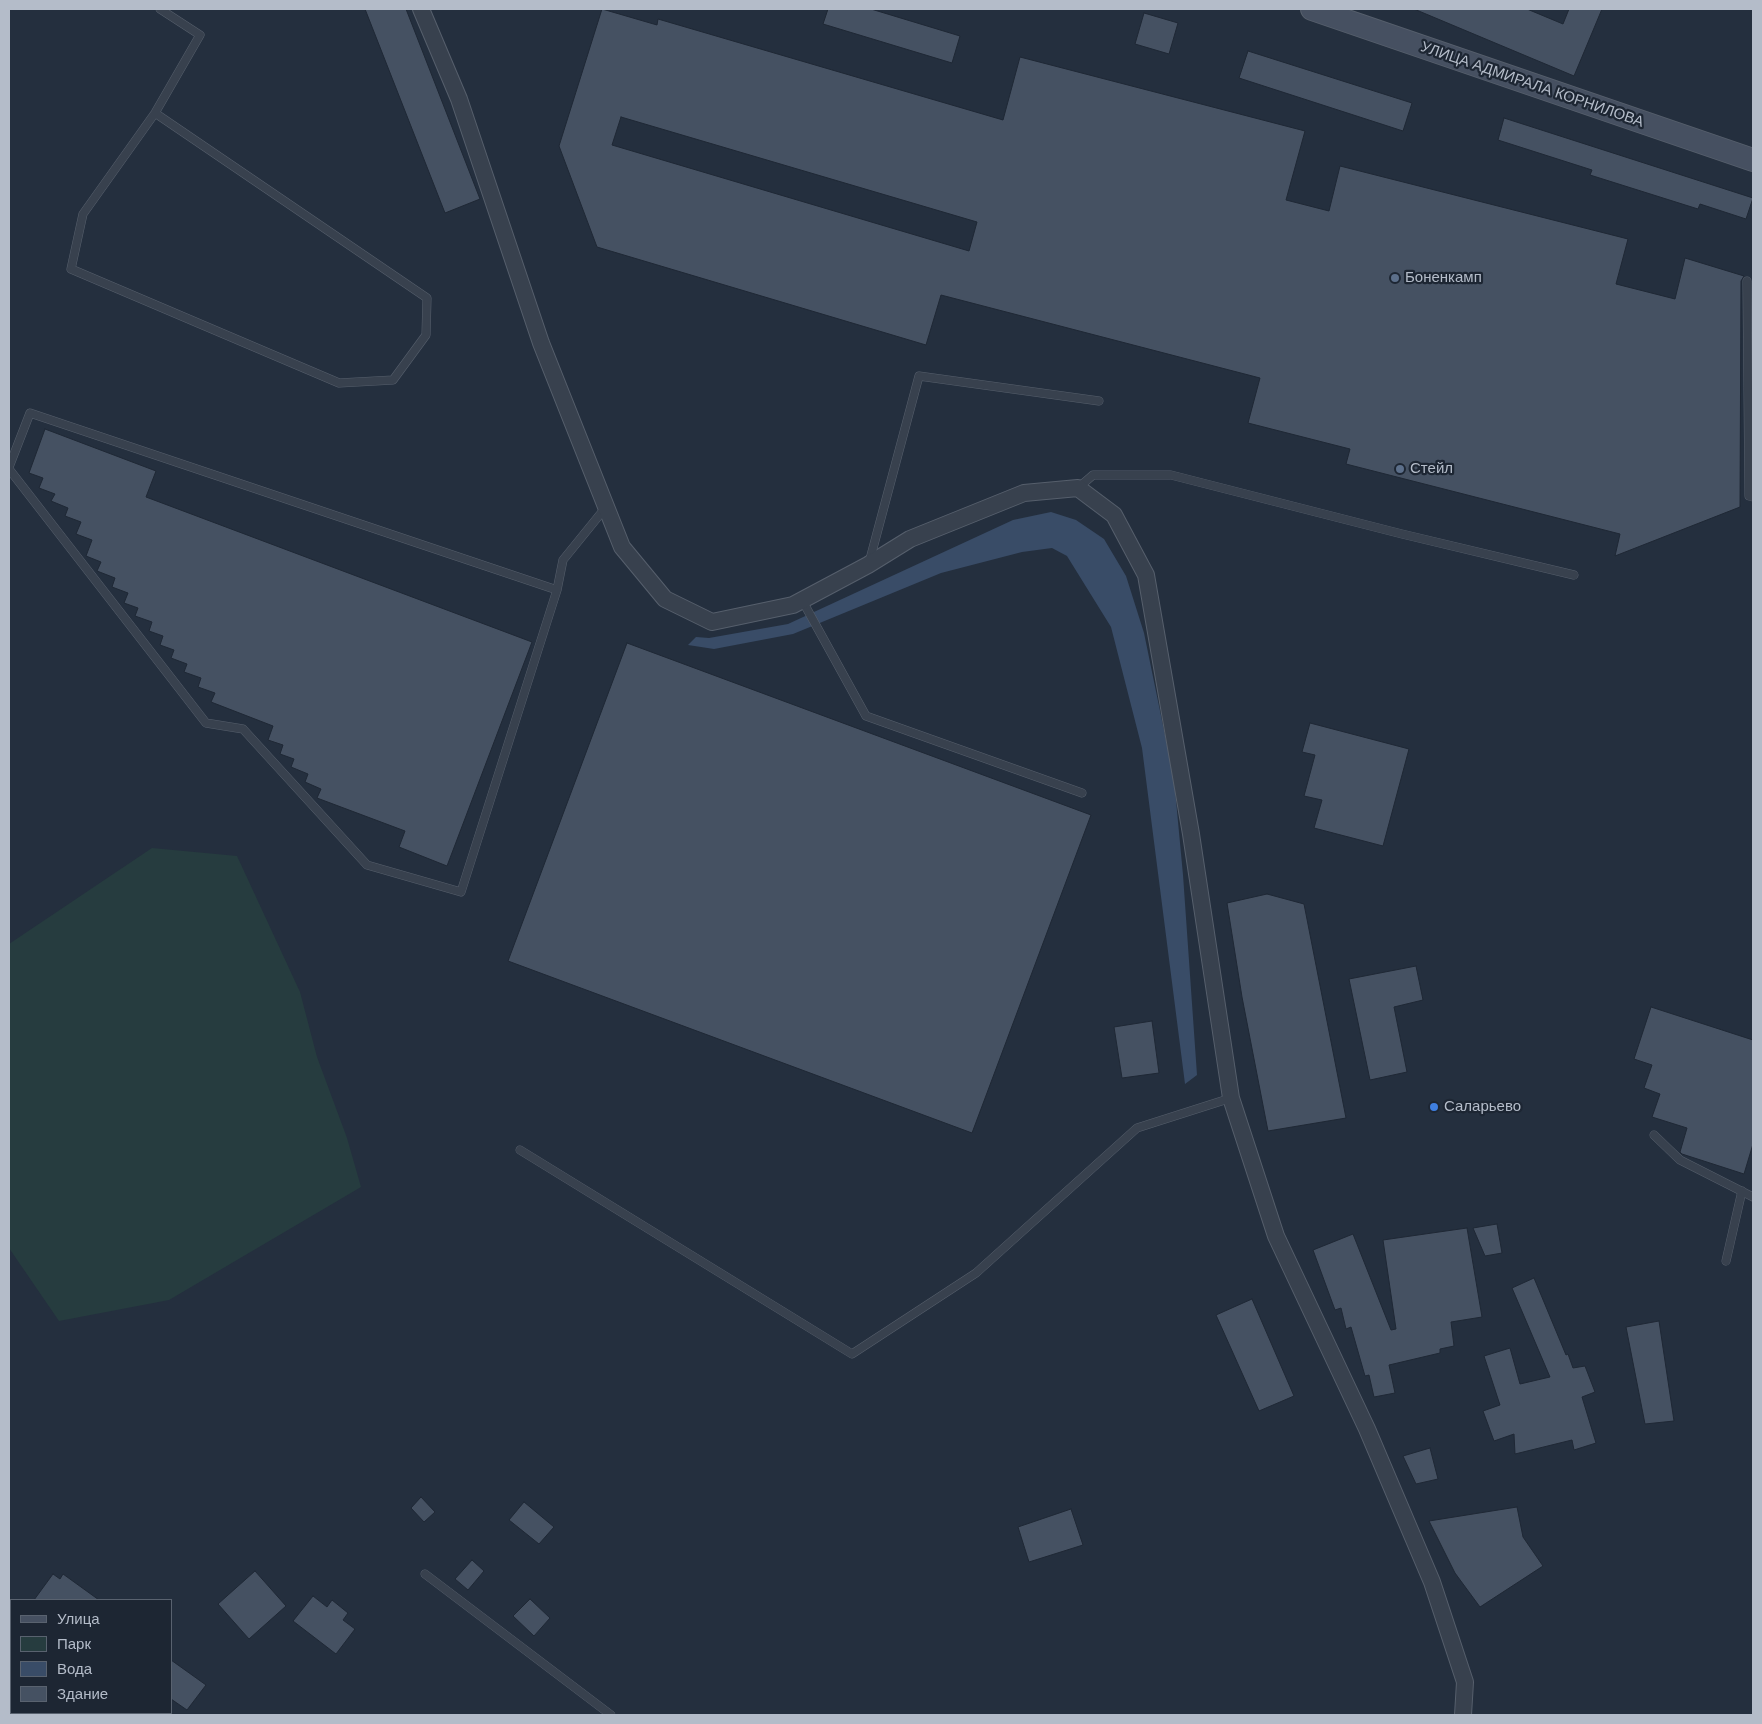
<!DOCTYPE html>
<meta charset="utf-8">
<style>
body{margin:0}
#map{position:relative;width:1762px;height:1724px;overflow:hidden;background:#242f3e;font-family:"DM Sans",sans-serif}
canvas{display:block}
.frame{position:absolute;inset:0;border:10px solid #b4bcc9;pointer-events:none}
.legend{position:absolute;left:10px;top:1599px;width:162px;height:115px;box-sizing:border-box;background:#1d2633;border:1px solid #59626f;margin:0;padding:6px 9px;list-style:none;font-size:15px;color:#b4bcc9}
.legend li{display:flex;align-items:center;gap:10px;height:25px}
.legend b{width:25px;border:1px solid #59626f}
</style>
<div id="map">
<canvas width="1762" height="1724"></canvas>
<div class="frame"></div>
<ul class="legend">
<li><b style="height:6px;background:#465061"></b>Улица</li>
<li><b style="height:14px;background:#263c3f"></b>Парк</li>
<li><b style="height:14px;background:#394c67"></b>Вода</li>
<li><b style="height:14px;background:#455162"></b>Здание</li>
</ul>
</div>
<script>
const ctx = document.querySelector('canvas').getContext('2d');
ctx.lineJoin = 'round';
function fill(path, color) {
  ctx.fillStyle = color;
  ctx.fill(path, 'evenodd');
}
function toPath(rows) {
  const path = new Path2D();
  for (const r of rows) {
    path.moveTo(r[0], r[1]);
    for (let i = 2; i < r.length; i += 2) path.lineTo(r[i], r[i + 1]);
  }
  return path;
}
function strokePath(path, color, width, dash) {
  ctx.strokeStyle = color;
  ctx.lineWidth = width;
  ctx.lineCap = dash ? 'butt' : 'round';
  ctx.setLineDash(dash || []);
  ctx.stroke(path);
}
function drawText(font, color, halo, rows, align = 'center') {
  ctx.font = font + ' "DM Sans",sans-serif';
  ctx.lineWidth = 4.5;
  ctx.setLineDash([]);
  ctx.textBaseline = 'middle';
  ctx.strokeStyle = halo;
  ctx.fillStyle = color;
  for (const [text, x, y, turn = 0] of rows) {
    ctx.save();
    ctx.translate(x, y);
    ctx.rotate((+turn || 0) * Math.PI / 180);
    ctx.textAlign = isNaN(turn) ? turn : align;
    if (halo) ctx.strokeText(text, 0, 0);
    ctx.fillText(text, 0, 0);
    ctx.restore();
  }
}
const green = toPath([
 [152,848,237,856,300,992,317,1057,347,1138,361,1187,169,1300,59,1321,9,1248,9,944]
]);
const water = toPath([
 [1051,512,1076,520,1104,539,1126,576,1144,633,1174,779,1183,875,1197,1075,1185,1084,1142,748,1111,627,1067,556,1052,548,1022,552,941,573,793,634,714,649,688,645,696,637,709,638,788,624,1013,520]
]);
const building = toPath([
 [365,9,406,9,480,199,445,213,365,9],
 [602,9,657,25,658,19,1003,120,1020,57,1305,131,1286,200,1329,211,1340,166,1628,239,1616,284,1675,299,1685,258,1744,276,1741,281,1740,507,1615,556,1620,534,1346,464,1350,449,1248,423,1260,378,941,295,926,345,597,247,559,146,602,9],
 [621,117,977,222,969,251,612,145,621,117],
 [828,9,871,9,960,36,952,63,823,24,828,9],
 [1414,9,1527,9,1563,24,1569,9,1602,9,1574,76,1414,9],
 [1144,13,1178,23,1169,54,1135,44,1144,13],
 [1248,51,1412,103,1403,131,1239,78,1248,51],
 [1504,118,1753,198,1746,219,1700,204,1698,209,1590,175,1592,170,1498,140,1504,118],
 [45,429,156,471,146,497,532,642,447,866,399,847,405,831,317,798,321,789,305,782,308,774,291,767,294,759,280,754,283,745,268,740,273,726,211,702,215,693,198,687,201,678,184,672,187,664,171,658,174,650,160,645,163,636,149,631,152,622,135,616,138,608,124,603,128,593,112,587,115,578,97,571,101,562,86,556,92,540,76,534,81,522,65,516,68,508,51,501,55,494,39,488,43,478,29,473,45,429],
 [627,643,1091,815,972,1133,508,961,627,643],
 [1310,723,1409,749,1383,846,1314,828,1322,800,1304,796,1315,755,1302,752,1310,723],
 [1267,894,1304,904,1346,1118,1268,1131,1242,997,1227,903,1267,894],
 [1416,966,1423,1000,1394,1007,1407,1072,1370,1080,1349,979,1416,966],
 [1651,1007,1753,1040,1753,1144,1744,1174,1682,1154,1680,1152,1687,1128,1652,1117,1660,1094,1644,1088,1652,1065,1634,1059,1651,1007],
 [1152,1021,1159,1073,1122,1078,1114,1027,1152,1021],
 [1497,1224,1502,1253,1485,1256,1473,1228,1497,1224],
 [1467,1228,1482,1317,1451,1322,1454,1346,1440,1349,1440,1353,1389,1365,1395,1393,1374,1397,1369,1375,1365,1376,1351,1327,1346,1329,1341,1308,1335,1310,1313,1250,1353,1234,1391,1330,1396,1329,1383,1240,1467,1228],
 [1534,1278,1566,1355,1568,1354,1573,1368,1585,1366,1595,1392,1582,1397,1596,1443,1574,1450,1572,1440,1515,1454,1514,1434,1494,1441,1483,1411,1500,1405,1484,1356,1510,1348,1520,1384,1550,1377,1512,1288,1534,1278],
 [1252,1299,1294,1396,1259,1411,1216,1315,1252,1299],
 [1659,1321,1674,1421,1645,1424,1626,1327,1659,1321],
 [1430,1448,1438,1479,1416,1484,1403,1456,1430,1448],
 [421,1497,435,1512,424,1522,411,1508,421,1497],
 [524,1502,554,1527,539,1544,509,1520,524,1502],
 [1517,1507,1523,1537,1543,1566,1480,1607,1455,1573,1429,1521,1517,1507],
 [1071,1509,1083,1545,1029,1562,1018,1527,1071,1509],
 [472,1560,484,1571,468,1590,455,1579,472,1560],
 [255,1571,286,1606,249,1639,218,1604,255,1571],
 [53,1574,60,1579,63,1574,99,1600,34,1600,53,1574],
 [313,1596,327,1607,332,1600,348,1613,343,1620,355,1629,336,1654,293,1621,313,1596],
 [530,1599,550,1618,534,1636,513,1616,530,1599],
 [171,1660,206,1685,187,1710,171,1699,171,1660]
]);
const service = toPath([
 [155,113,427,298,426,335,393,380,339,383,71,269,83,214,155,113,200,35,160,9],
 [1747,281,1749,496,1753,497],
 [9,467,30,413,557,590],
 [9,469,206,723,243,729,367,865,461,892,557,590,563,560,606,507],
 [1078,488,1093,475,1171,475,1402,534,1574,575],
 [869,563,919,376,1099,401],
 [802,600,866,716,1082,793],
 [1654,1135,1680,1160,1753,1197],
 [520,1150,852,1354,976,1273,1137,1128,1231,1098],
 [1726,1261,1742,1191],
 [425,1574,611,1715]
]);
const minor = toPath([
 [421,9,459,99,541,343,622,547,665,599,712,622,793,605,868,565,910,539,1024,493,1078,488,1114,515,1146,575,1191,834,1231,1098,1276,1236,1367,1429,1432,1582,1465,1682,1463,1715],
 [9,1629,11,1630],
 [135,1713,138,1715]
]);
const secondary = toPath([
 [1312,9,1753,160]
]);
const markers = [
 [1395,278,5,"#5c6f8a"],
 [1400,469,5,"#5c6f8a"],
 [1434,1107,5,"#3f7fe0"]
];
const streetNames = [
 ["УЛИЦА АДМИРАЛА КОРНИЛОВА",1532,85,19]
];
const poiNames = [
 ["Боненкамп",1405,278],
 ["Стейл",1410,469],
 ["Саларьево",1444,1107]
];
fill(green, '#263c3f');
fill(water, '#394c67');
fill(building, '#455162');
strokePath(building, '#1f2835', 1);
strokePath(service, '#565f6c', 9);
strokePath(minor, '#565f6c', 18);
strokePath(secondary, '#565f6c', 24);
strokePath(service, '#38414e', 8);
strokePath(minor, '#38414e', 16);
strokePath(secondary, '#465061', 22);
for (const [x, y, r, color] of markers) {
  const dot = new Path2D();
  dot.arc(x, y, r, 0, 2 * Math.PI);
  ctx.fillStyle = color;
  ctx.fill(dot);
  strokePath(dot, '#1d2633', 2);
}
drawText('15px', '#b4bcc9', '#1d2633', streetNames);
drawText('15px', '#b4bcc9', '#1d2633', poiNames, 'left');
</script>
